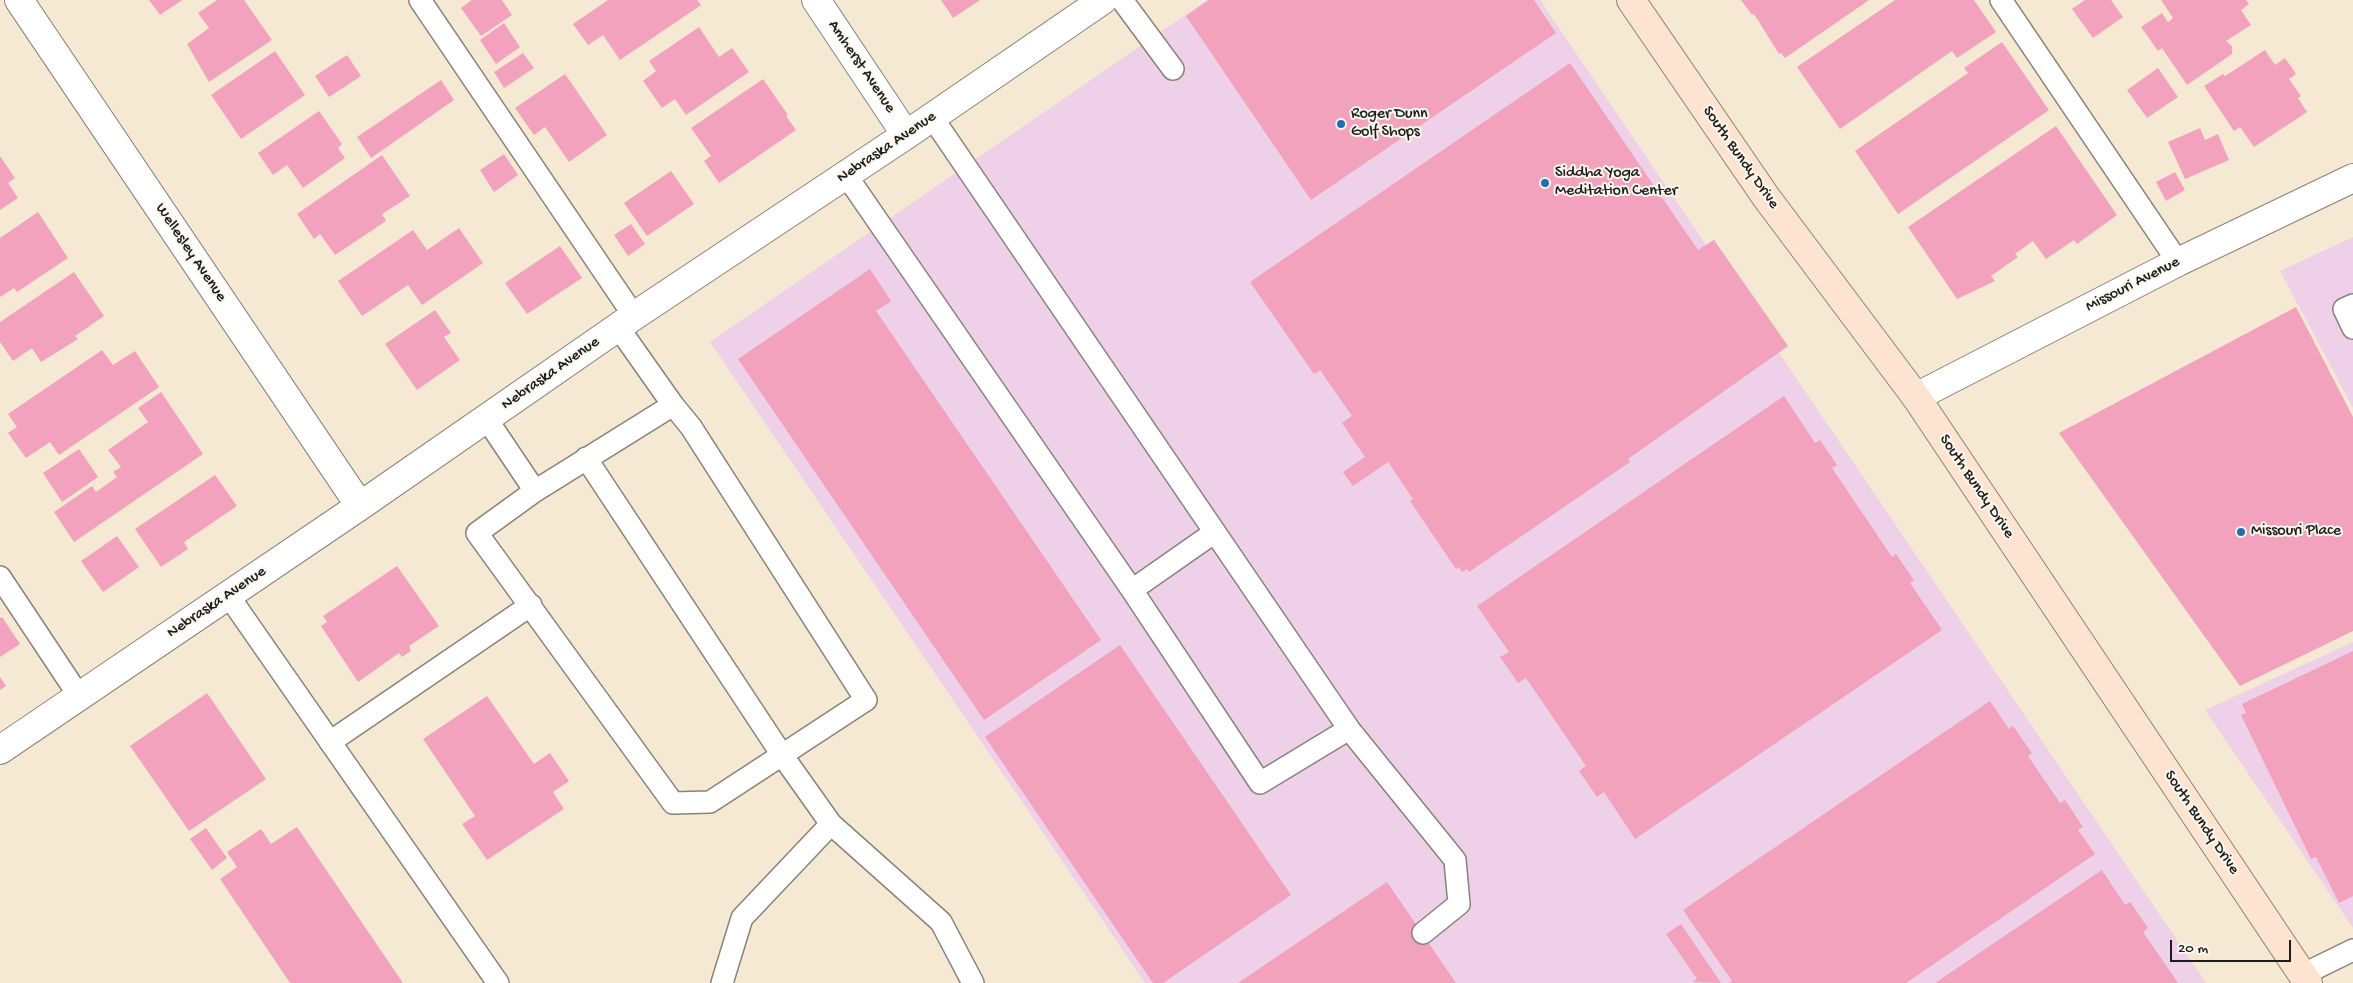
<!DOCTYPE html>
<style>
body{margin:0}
#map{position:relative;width:2353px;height:983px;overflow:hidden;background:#f6e9d4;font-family:"Gochi Hand",sans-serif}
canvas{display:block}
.scale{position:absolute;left:2170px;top:940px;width:121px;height:22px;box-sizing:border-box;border:2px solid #1c1c1c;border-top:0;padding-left:6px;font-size:15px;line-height:18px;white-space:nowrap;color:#1c1c1c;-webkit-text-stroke:4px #fbf7ec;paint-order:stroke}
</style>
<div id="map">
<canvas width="2353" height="983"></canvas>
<div class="scale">20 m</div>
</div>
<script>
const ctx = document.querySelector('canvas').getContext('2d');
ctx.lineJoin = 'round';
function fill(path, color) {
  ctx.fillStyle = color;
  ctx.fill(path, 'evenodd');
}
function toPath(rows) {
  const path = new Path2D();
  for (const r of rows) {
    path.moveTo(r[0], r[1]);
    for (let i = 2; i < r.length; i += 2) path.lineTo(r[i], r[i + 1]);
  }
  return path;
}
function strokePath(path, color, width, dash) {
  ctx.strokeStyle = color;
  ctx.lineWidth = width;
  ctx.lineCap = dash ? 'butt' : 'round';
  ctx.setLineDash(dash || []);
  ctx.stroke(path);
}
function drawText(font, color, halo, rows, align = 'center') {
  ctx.font = font + ' "Gochi Hand",sans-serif';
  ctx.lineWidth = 4;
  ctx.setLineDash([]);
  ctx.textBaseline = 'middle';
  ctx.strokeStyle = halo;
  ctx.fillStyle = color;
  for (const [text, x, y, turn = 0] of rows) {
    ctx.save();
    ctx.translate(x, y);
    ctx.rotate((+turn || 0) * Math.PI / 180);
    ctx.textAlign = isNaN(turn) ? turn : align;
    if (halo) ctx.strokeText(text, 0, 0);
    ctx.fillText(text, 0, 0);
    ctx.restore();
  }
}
const built = toPath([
 [1207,0,1540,0,2206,983,1145,983,710,342],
 [2353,237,2353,408,2280,271],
 [2353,642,2353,928,2205,710]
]);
const building = toPath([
 [149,0,182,0,160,15],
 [217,0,244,0,272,40,209,82,187,44,209,28,198,13],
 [472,0,502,0,512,15,481,36,461,8],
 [608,0,697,0,701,5,620,60,603,35,588,45,573,24],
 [941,0,980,0,953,18],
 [1209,0,1534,0,1556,33,1311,200,1186,16],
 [1741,0,1869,0,1785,58,1781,53,1779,54,1754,14,1752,15],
 [1895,0,1974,0,1996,32,1957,58,1952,51,1840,129,1797,67],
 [2085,0,2111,0,2123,17,2093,38,2072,9],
 [2161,0,2246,0,2249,4,2241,10,2251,25,2226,41,2232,46,2232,54,2187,85,2162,48,2158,51,2141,27,2162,13,2168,22,2173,18],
 [504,23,520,47,496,64,480,40],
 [699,27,719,57,732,48,749,72,686,115,675,99,662,108,643,81,656,71,649,61],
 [2002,42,2049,110,1898,214,1855,151,1968,73,1964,68],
 [2265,50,2275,65,2285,58,2296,74,2289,79,2301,96,2298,98,2307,112,2254,147,2240,127,2234,131,2204,86,2223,74,2225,76],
 [275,51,305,95,241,139,211,95],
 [523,53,534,68,504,88,494,72],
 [347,55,361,76,329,97,315,76],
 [1570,63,1698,250,1714,240,1788,346,1628,459,1630,462,1469,572,1467,569,1462,572,1459,567,1456,569,1410,501,1413,499,1388,462,1353,486,1343,472,1365,457,1342,423,1352,416,1320,370,1314,374,1250,282],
 [2158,68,2178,97,2147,118,2127,90],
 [565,74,607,135,569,162,545,127,534,135,515,108],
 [763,79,788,115,786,116,796,130,719,183,704,161,711,156,691,128],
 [441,80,454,100,371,158,357,137],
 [319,111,342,144,338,148,345,158,303,188,287,165,273,175,258,153],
 [2056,126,2117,215,2077,244,2074,240,2046,259,2033,241,2015,254,2018,257,1991,276,1995,281,1957,299,1908,227],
 [2200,128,2205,140,2218,134,2229,160,2185,179,2168,142],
 [504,154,518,175,494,192,480,170],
 [382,155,410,196,382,214,386,221,335,255,320,234,314,239,297,214],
 [0,156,15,178,8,183,18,198,0,210],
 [671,171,694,204,647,236,624,203],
 [2175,172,2185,190,2166,201,2156,182],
 [38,212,68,258,17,292,14,288,0,297,0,238],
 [631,224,645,244,628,256,614,235],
 [459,228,483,263,422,305,408,285,362,316,338,281,413,230,427,250],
 [560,246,582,278,527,314,505,283],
 [870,269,891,301,876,311,1101,640,984,720,738,359],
 [74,272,104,316,75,336,78,339,41,362,32,348,13,361,0,342,0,322],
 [2296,307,2353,417,2353,631,2240,686,2059,433],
 [435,310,451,333,444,337,460,360,417,390,385,344],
 [102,350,113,365,135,351,159,387,59,455,50,442,26,458,8,433,17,427,8,414],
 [161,392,203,454,74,542,54,512,92,486,96,492,117,477,113,472,121,467,108,450,148,422,138,408],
 [1784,396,1815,443,1820,440,1837,465,1832,468,1892,557,1896,554,1914,580,1910,583,1942,630,1635,839,1604,792,1597,797,1579,771,1586,766,1526,678,1518,683,1500,657,1509,652,1477,606],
 [79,449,98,477,62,502,43,473],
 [215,475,237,506,184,542,188,549,161,567,135,529],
 [117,536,139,567,103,592,81,561],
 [397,566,439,626,409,646,411,651,402,657,399,653,358,682,321,626,327,622,323,616],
 [2,617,20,644,0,657,0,618],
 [1120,645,1291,895,1163,983,1153,983,985,737],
 [2353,651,2353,896,2339,903,2316,857,2311,859,2241,715,2246,713,2242,704],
 [0,677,6,686,0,690],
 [207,693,266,779,189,831,130,746],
 [487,696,534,764,550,753,569,781,553,792,564,809,487,860,462,824,475,816,423,739],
 [1990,701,2009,729,2013,726,2032,753,2028,756,2060,803,2065,800,2083,827,2078,830,2095,854,1906,983,1728,983,1732,981,1683,910],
 [297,827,403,983,290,983,220,879,237,867,227,852,261,829,271,844],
 [206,828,227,858,212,870,190,839],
 [2102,870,2125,905,2130,902,2148,928,2143,932,2178,983,1935,983],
 [1387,882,1456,983,1238,983],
 [1681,924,1721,983,1692,982,1697,979,1666,934]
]);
const lane = toPath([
 [420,0,634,316],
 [1122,0,1173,69],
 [2001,0,2178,262],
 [932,117,1349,729,1455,860,1459,904,1423,933],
 [846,175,1132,590,1260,783,1349,729],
 [2353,305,2344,309,2353,328],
 [486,418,535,491,673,405,618,327],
 [586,458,782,755,866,700,691,427,673,405],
 [535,491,477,533,673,803,710,802,782,755,831,824,941,922,973,983],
 [0,577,79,696],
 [1132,590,1215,532],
 [228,595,498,983],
 [330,742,531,605],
 [2302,975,2353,950],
 [722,983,742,918,831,824]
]);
const street = toPath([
 [19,0,360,506],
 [816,0,906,135],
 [1916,397,2178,262,2353,178],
 [0,750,360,506,634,316,906,135,1103,0]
]);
const secondary = toPath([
 [1631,0,1766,197,1916,397,2308,983]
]);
const markers = [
 [1341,124,5,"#1f6fb2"],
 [1545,183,5,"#1f6fb2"],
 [2241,532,5,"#1f6fb2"]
];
const streetNames = [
 ["Amherst Avenue",861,67,56],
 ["Nebraska Avenue",887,148,-34],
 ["South Bundy Drive",1740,158,55],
 ["Wellesley Avenue",190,253,56],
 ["Missouri Avenue",2133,285,-27],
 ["Nebraska Avenue",551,374,-35],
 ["South Bundy Drive",1976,487,56],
 ["Nebraska Avenue",217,603,-34],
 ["South Bundy Drive",2201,823,56]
];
const poiNames = [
 ["Roger Dunn",1351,115],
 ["Golf Shops",1351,133],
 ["Siddha Yoga",1555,174],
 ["Meditation Center",1555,192],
 ["Missouri Place",2251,532]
];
fill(built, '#eed0e8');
fill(building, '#f2a2bd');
strokePath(lane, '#898278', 24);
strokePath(street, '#898278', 30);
strokePath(secondary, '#898278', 30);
strokePath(lane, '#fff', 21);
strokePath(street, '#fff', 28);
strokePath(secondary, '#fde4d1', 28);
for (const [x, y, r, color] of markers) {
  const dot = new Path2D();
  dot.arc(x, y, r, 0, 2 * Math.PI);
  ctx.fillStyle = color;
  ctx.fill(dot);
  strokePath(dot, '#fbf7ec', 2);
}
drawText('16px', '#1c1c1c', '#fbf7ec', streetNames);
drawText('16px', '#1c1c1c', '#fbf7ec', poiNames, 'left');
</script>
